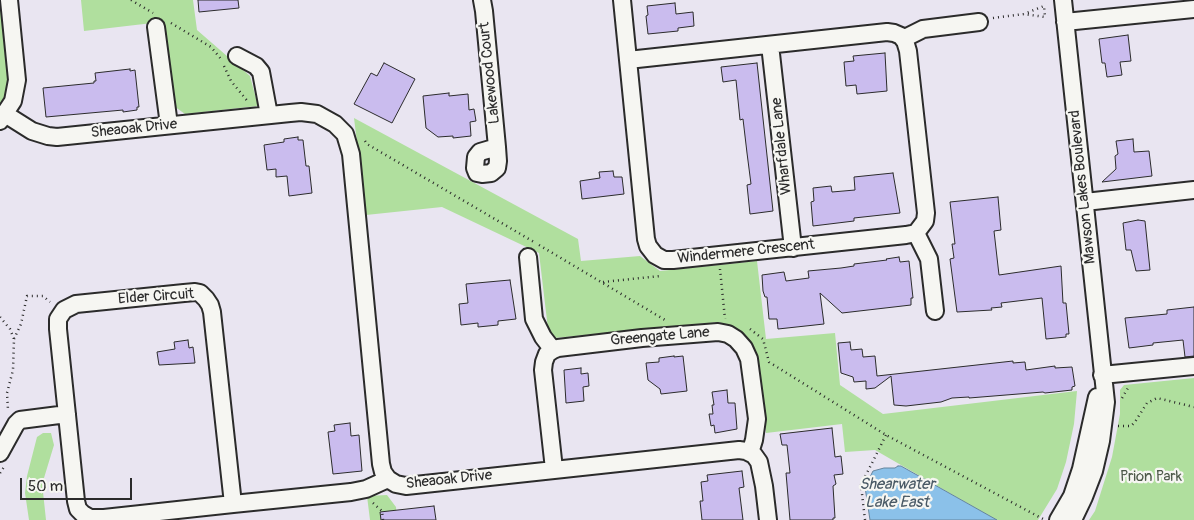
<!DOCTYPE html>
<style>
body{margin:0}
#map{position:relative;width:1194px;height:520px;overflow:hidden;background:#e9e5f1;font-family:Pangolin,sans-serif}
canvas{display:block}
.scale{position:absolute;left:20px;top:478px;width:112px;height:22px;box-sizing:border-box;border:2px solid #2b2b2b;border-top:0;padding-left:6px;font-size:15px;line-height:18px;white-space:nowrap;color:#2b2b2b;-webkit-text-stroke:4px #f6f6f2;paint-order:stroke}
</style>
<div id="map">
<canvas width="1194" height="520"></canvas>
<div class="scale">50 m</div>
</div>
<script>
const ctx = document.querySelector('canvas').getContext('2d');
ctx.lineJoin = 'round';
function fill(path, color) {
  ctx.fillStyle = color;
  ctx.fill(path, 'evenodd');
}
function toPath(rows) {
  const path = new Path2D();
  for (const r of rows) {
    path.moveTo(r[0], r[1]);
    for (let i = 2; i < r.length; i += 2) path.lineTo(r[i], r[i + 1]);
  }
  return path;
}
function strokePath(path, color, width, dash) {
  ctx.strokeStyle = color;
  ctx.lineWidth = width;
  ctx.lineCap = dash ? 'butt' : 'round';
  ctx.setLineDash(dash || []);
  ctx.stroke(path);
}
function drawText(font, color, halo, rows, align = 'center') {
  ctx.font = font + ' Pangolin,sans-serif';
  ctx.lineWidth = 4.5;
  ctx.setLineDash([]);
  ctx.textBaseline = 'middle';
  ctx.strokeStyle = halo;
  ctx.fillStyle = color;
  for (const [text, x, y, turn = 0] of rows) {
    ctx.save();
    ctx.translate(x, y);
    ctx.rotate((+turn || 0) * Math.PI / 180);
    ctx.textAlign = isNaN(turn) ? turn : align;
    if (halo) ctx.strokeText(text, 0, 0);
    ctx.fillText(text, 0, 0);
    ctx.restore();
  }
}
const green = toPath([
 [0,0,2,0,9,79,7,95,0,108],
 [81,0,193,0,197,30,250,76,258,106,185,114,171,104,161,22,84,31],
 [354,118,578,239,581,261,640,256,660,271,757,261,766,339,835,333,840,385,883,414,1077,391,1074,424,1066,462,1057,489,1038,520,996,520,875,450,845,452,842,424,766,433,757,357,741,332,719,322,555,338,548,329,539,253,442,207,366,215],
 [1194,378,1194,520,1089,520,1095,511,1112,457,1120,414,1120,390,1124,385],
 [43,433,51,433,54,445,44,478,43,492,46,520,29,520,25,493,27,476,37,437],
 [387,495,396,507,397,520,370,520,367,496]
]);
const water = toPath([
 [898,466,901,466,997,520,870,520,865,487,873,471,884,468,895,468,898,466]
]);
const building = toPath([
 [198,0,238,0,239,8,199,12,198,0],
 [675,3,676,14,693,12,694,26,678,28,678,31,648,34,646,16,648,15,647,6,675,3],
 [1128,35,1131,61,1120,62,1122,75,1107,77,1105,63,1102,63,1099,39,1128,35],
 [885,53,887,91,857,94,856,85,846,86,844,62,854,61,853,56,885,53],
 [384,63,415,79,392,123,354,104,371,73,377,76,384,63],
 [757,63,773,211,750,214,747,185,751,184,747,153,743,119,740,120,736,80,723,82,721,67,757,63],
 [130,69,130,71,135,70,139,107,137,107,137,110,123,112,123,110,46,117,43,88,94,83,94,81,96,81,95,73,130,69],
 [449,93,449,96,468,94,469,110,474,109,476,121,470,122,471,136,453,138,453,136,438,137,426,128,423,96,449,93],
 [298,137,298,140,303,140,306,166,309,166,312,193,289,196,287,176,276,177,276,169,267,170,264,145,284,142,284,139,298,137],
 [1133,139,1134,152,1149,151,1152,176,1102,182,1116,169,1115,156,1118,154,1116,141,1133,139],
 [613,171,614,177,622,177,624,194,582,199,580,181,600,178,599,172,613,171],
 [893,173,900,213,854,218,854,221,813,226,811,202,814,201,813,188,831,186,832,192,855,190,854,177,893,173],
 [998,197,1001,230,994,231,999,275,1061,266,1063,303,1066,303,1069,334,1066,334,1066,337,1046,339,1042,298,1001,303,1002,307,991,308,992,310,957,312,950,259,954,258,952,244,955,244,950,202,998,197],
 [1138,220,1145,221,1150,270,1136,271,1131,250,1126,250,1123,223,1138,220],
 [899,257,900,262,909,261,913,298,911,298,911,305,842,313,820,293,824,324,778,329,777,319,769,319,767,297,765,297,763,291,762,275,784,272,786,281,809,278,808,271,841,268,854,266,854,264,887,260,886,259,899,257],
 [510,280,516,319,498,321,498,325,478,327,478,323,461,325,459,304,468,303,466,284,510,280],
 [1194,307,1194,356,1185,357,1183,340,1153,343,1153,345,1129,348,1125,318,1167,314,1167,310,1194,307],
 [188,340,189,348,193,347,195,363,159,365,157,352,175,349,174,342,188,340],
 [850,342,851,350,862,349,863,357,875,356,877,376,1013,361,1013,363,1025,362,1026,370,1055,366,1055,368,1072,367,1075,386,1072,387,1072,390,1045,393,1043,392,969,398,969,397,952,398,941,402,906,406,894,405,891,376,875,388,866,389,866,381,854,382,853,377,841,373,838,343,850,342],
 [674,356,674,357,683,356,687,391,661,394,660,389,648,380,646,363,659,362,659,358,674,356],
 [581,368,581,374,588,373,589,386,583,387,584,401,566,403,564,370,581,368],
 [727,390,728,403,735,403,737,429,715,433,714,425,711,426,709,414,713,414,712,405,714,405,712,392,727,390],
 [350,423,351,436,359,435,362,471,333,474,328,432,335,431,334,425,350,423],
 [832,428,835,457,841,456,843,474,834,475,836,484,833,486,835,518,833,518,833,520,790,520,786,473,790,473,787,445,782,445,780,434,832,428],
 [742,471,744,487,739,488,743,520,702,520,700,501,703,501,701,482,708,481,707,475,742,471],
 [434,506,436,520,381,520,380,512,434,506]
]);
const path = toPath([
 [131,0,153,13],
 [993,18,1024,14,1045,17,1044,6,1024,14],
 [171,23,211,47,221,59],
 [224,66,231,81,249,103],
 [365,141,367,144,534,242],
 [539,245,665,320],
 [720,269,725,319],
 [603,282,660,276],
 [0,317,10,329,14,339,13,370,7,393,8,410],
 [750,329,763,339,769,362,886,435,1043,519],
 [14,339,21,324,27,296,43,296,50,302],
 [1122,398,1128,388],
 [1118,426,1131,426,1135,422,1147,403,1157,398,1194,407],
 [0,473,4,467],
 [373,503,382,511,383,520],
 [865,520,861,485,886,435]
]);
const minor = toPath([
 [482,0,484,11,497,147,498,161,497,168,491,173,482,174,477,173,475,168,476,157,480,152,497,147],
 [622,0,646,239,648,246,655,255,664,260,673,260,906,235,916,233,925,221,926,213,908,51,905,41,901,36,894,33,887,32,628,60],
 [1063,0,1106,402,1101,441,1094,471,1084,497,1073,520],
 [1065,22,1194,9],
 [156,27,169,125],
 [903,39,923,29,979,22],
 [770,45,793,248],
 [237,56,256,66,261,72,269,115],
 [5,114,32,131,48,136,57,137,290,113,301,112,317,114,335,124,345,134,351,154,381,464,383,472,388,479,396,484,406,486,739,450,746,451,754,455,759,462,764,486,768,520],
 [0,121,13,101,17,80,9,0],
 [1085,202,1194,190],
 [916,233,929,259,935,311],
 [528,257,534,319,543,337,553,350],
 [1102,375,1194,366],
 [0,453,16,424,20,420,67,414],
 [554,469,543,370,544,362,547,354,553,350,558,348,642,338,718,332,728,334,736,339,744,348,749,359,757,419,754,440,750,453],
 [233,504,104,518,90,518,83,514,78,509,76,501,58,329,58,319,64,310,76,304,184,293,195,292,200,293,206,299,210,305,212,312,233,504,351,492,366,489,388,479],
 [1058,520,1072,496,1081,469,1097,397]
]);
const streetNames = [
 ["Lakewood Court",490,73,-96],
 ["Sheaoak Drive",134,129,-6],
 ["Wharfdale Lane",782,146,-96],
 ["Mawson Lakes Boulevard",1083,187,-96],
 ["Windermere Crescent",746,252,-6],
 ["Elder Circuit",156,297,-4],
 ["Greengate Lane",660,337,-5],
 ["Sheaoak Drive",449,480,-6]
];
const parkNames = [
 ["Prion Park",1151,477]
];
const waterNames = [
 ["Shearwater",897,485],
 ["Lake East",897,503]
];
fill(green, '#b0df9e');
fill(water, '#8bc1e9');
strokePath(water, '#65859d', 1);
fill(building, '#cabcee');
strokePath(building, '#2b2b2b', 1);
strokePath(minor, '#2b2b2b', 20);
strokePath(path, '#2b2b2b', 2.5, [1, 4]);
strokePath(minor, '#f6f6f2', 16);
drawText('15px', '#2b2b2b', '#f6f6f2', streetNames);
drawText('15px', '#4c5848', '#f6f6f2', parkNames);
drawText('italic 16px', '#485864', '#f6f6f2', waterNames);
</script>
